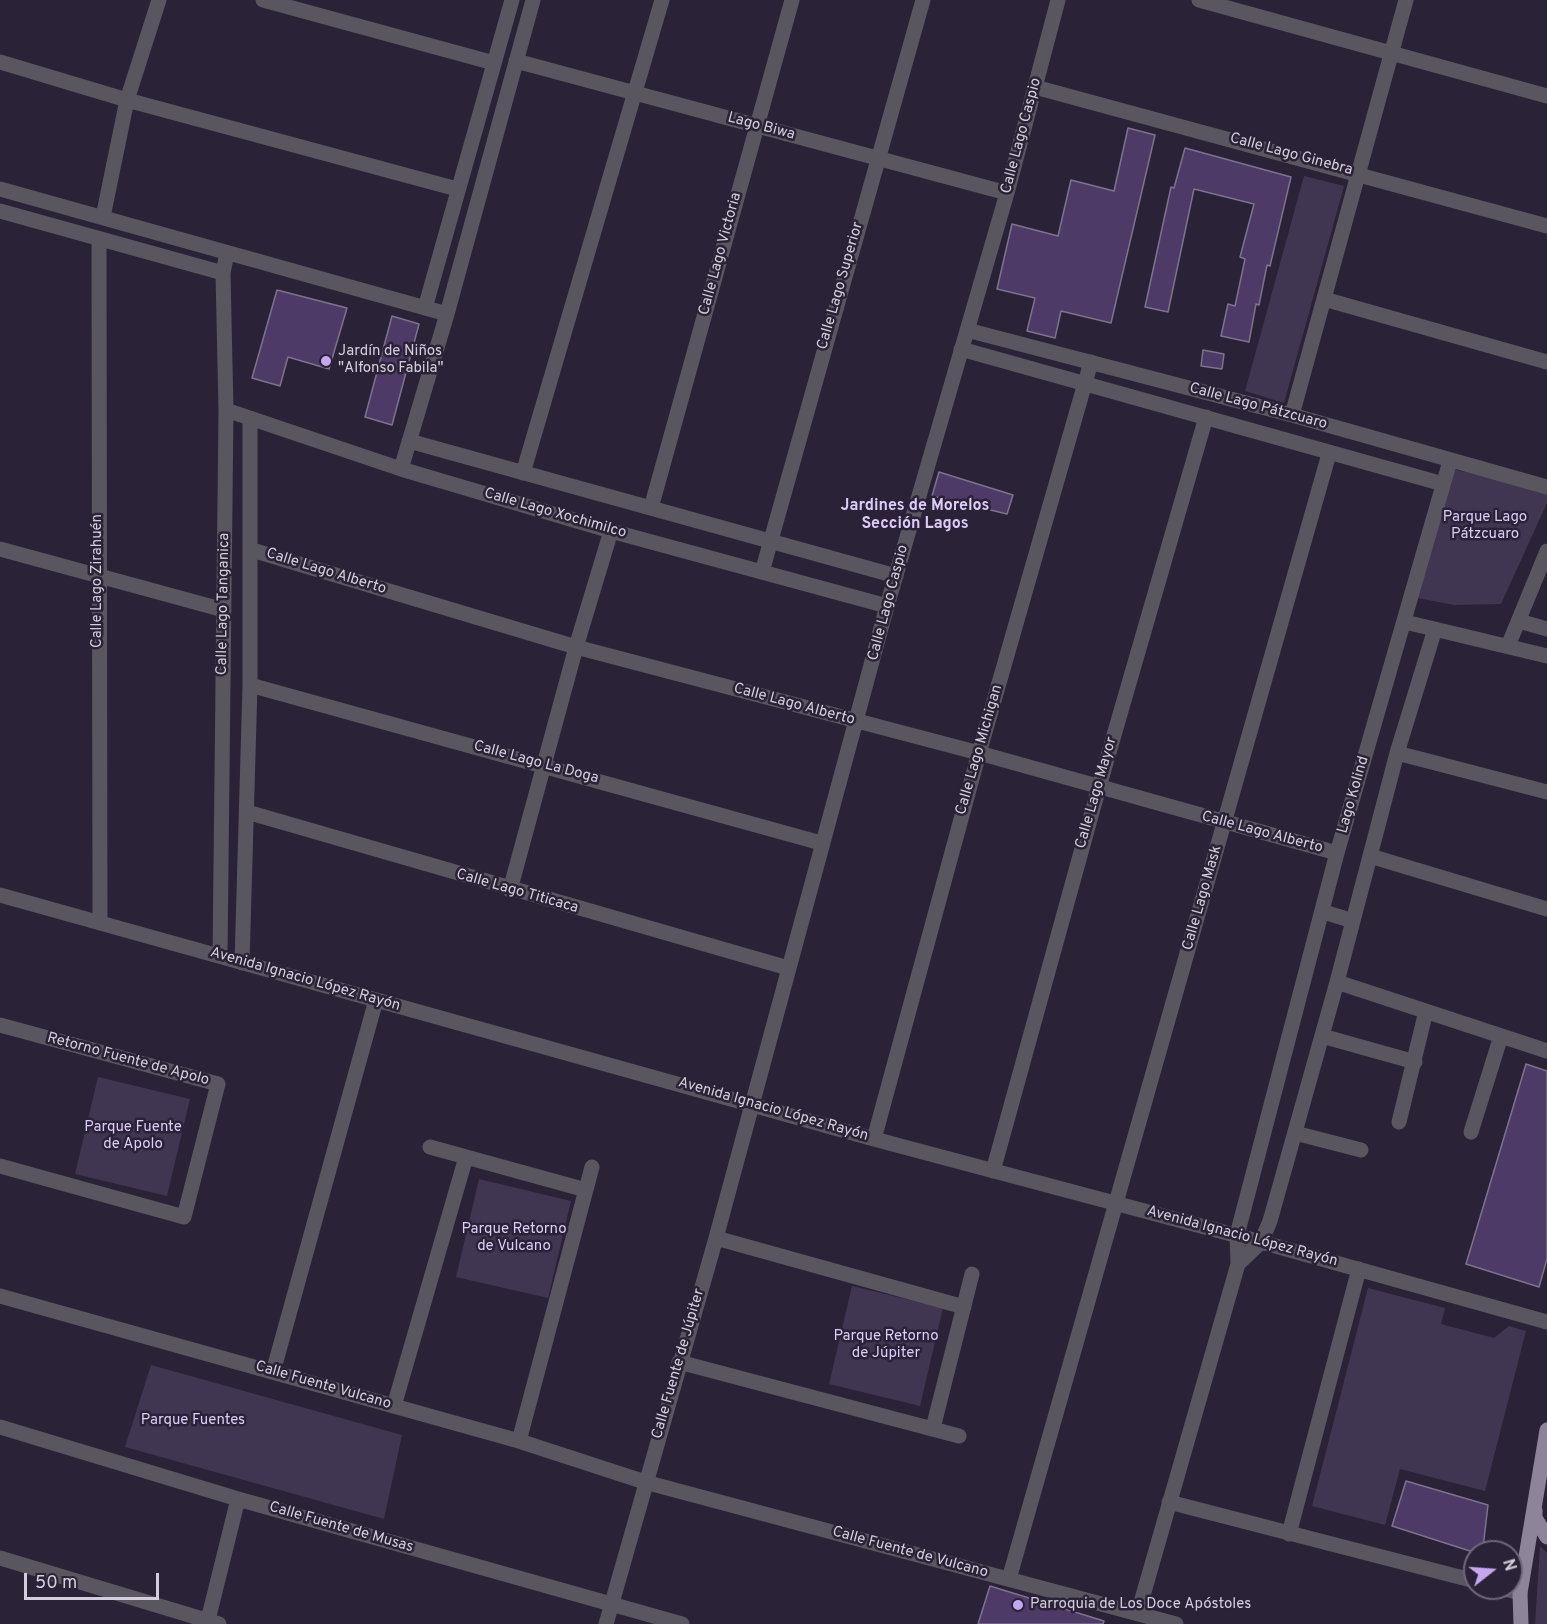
<!DOCTYPE html>
<meta charset="utf-8">
<style>
body{margin:0}
#map{position:relative;width:1547px;height:1624px;overflow:hidden;background:#2a2237;font-family:Overpass,sans-serif}
canvas{display:block}
.north{position:absolute;left:1463px;top:1540px;width:60px;height:60px;box-sizing:border-box;background:#2a2237;border:2px solid #6e6779;border-radius:50%;rotate:73deg;font-size:16px;font-weight:700;line-height:24px;text-align:center;color:#d4cedc}
.north::after{content:'';display:block;margin:auto;width:21px;height:27px;background:#c5a6f0;clip-path:polygon(50% 0,100% 100%,50% 72%,0 100%)}
.scale{position:absolute;left:24px;top:1573px;width:135px;height:27px;box-sizing:border-box;border:3px solid #d4cedc;border-top:0;padding-left:8px;font-size:18px;line-height:21px;white-space:nowrap;color:#d4cedc;-webkit-text-stroke:4px #2a2237;paint-order:stroke}
</style>
<div id="map">
<canvas width="1547" height="1624"></canvas>
<div class="north">N</div>
<div class="scale">50 m</div>
</div>
<script>
const ctx = document.querySelector('canvas').getContext('2d');
ctx.lineJoin = 'round';
function fill(path, color) {
  ctx.fillStyle = color;
  ctx.fill(path, 'evenodd');
}
function toPath(rows) {
  const path = new Path2D();
  for (const r of rows) {
    path.moveTo(r[0], r[1]);
    for (let i = 2; i < r.length; i += 2) path.lineTo(r[i], r[i + 1]);
  }
  return path;
}
function strokePath(path, color, width, dash) {
  ctx.strokeStyle = color;
  ctx.lineWidth = width;
  ctx.lineCap = dash ? 'butt' : 'round';
  ctx.setLineDash(dash || []);
  ctx.stroke(path);
}
function drawText(font, color, halo, rows, align = 'center') {
  ctx.font = font + ' Overpass,sans-serif';
  ctx.lineWidth = 5;
  ctx.setLineDash([]);
  ctx.textBaseline = 'middle';
  ctx.strokeStyle = halo;
  ctx.fillStyle = color;
  for (const [text, x, y, turn = 0] of rows) {
    ctx.save();
    ctx.translate(x, y);
    ctx.rotate((+turn || 0) * Math.PI / 180);
    ctx.textAlign = isNaN(turn) ? turn : align;
    if (halo) ctx.strokeText(text, 0, 0);
    ctx.fillText(text, 0, 0);
    ctx.restore();
  }
}
const green = toPath([
 [1304,176,1344,186,1284,403,1245,391],
 [1452,469,1547,491,1547,503,1501,604,1454,605,1418,598],
 [98,1077,190,1099,167,1196,75,1174],
 [479,1179,571,1201,548,1298,456,1277],
 [852,1286,943,1308,920,1406,829,1384],
 [1368,1288,1445,1308,1441,1324,1494,1338,1509,1326,1526,1331,1485,1491,1400,1469,1385,1525,1312,1506],
 [151,1365,402,1435,384,1519,125,1447],
 [1540,1546,1547,1553,1547,1624,1535,1624]
]);
const building = toPath([
 [1128,128,1155,135,1111,323,1061,311,1055,338,1027,331,1035,298,997,289,1012,224,1058,236,1071,180,1114,191,1128,128],
 [1185,148,1291,177,1270,266,1267,265,1259,305,1256,304,1249,342,1221,336,1228,304,1235,306,1245,259,1240,257,1254,204,1194,189,1168,312,1145,307,1171,187,1174,188,1185,148],
 [277,290,347,308,329,369,288,357,280,386,252,378,277,290],
 [392,316,419,324,392,425,365,417,392,316],
 [1203,350,1224,354,1222,369,1201,366,1203,350],
 [939,472,1013,495,1007,514,932,496,939,472],
 [1526,1064,1547,1071,1547,1259,1539,1287,1466,1264,1526,1064],
 [1406,1481,1488,1505,1483,1548,1470,1551,1392,1526,1406,1481],
 [990,1586,1104,1621,1103,1624,978,1624,990,1586]
]);
const minor = toPath([
 [263,0,494,63],
 [1199,0,1547,96],
 [516,61,1007,193],
 [0,62,127,100,457,189],
 [1035,87,1547,226],
 [0,189,447,314],
 [0,211,223,273],
 [103,217,127,100,159,0],
 [99,240,100,923],
 [1324,299,1547,362],
 [425,308,512,0],
 [967,330,1292,415,1547,487],
 [961,349,1443,484],
 [226,410,401,469,611,531,887,606],
 [1292,415,1406,0],
 [409,441,896,576],
 [401,469,447,314,533,0],
 [523,473,662,0],
 [651,508,792,0],
 [0,549,224,610],
 [252,550,576,647,979,753,1337,853],
 [762,572,923,0],
 [1519,621,1547,629],
 [1405,622,1547,656],
 [1508,646,1547,551],
 [250,685,821,843],
 [1397,753,1547,792],
 [247,812,788,968],
 [1370,856,1547,909],
 [510,890,576,647,611,531],
 [0,895,874,1139,1261,1242,1547,1322],
 [1324,912,1353,921],
 [220,956,226,410,223,273,227,253],
 [242,963,250,685,250,418],
 [1337,982,1547,1051],
 [0,1025,218,1084,184,1217,0,1166],
 [1322,1036,1415,1062],
 [1399,1122,1426,1011],
 [1471,1132,1501,1036],
 [1295,1133,1361,1150],
 [874,1139,979,753,1091,362],
 [430,1147,586,1190],
 [993,1171,1099,787,1206,417],
 [716,1238,964,1307],
 [1238,1264,1261,1242,1270,1221,1337,982,1397,753,1435,629],
 [0,1296,519,1441,645,1482,1176,1624],
 [679,1362,959,1436],
 [273,1372,376,1000],
 [394,1406,466,1157],
 [0,1427,238,1499,682,1624],
 [933,1428,972,1274],
 [519,1441,592,1167],
 [1169,1502,1475,1581],
 [1289,1534,1359,1269],
 [0,1558,219,1624],
 [1009,1579,1329,454],
 [1502,1588,1520,1593],
 [1138,1613,1238,1264,1237,1235,1337,853,1450,461],
 [207,1624,238,1499],
 [606,1624,716,1238,887,606,1007,193,1058,0]
]);
const major = toPath([
 [1535,1510,1535,1518,1547,1537],
 [1521,1624,1520,1593,1547,1430]
]);
const markers = [
 [326,361,6,"#c5a6f0"],
 [1018,1605,6,"#c5a6f0"]
];
const streetNames = [
 ["Lago Biwa",761,127,15],
 ["Calle Lago Caspio",1022,136,-75],
 ["Calle Lago Ginebra",1291,155,15],
 ["Calle Lago Victoria",721,254,-75],
 ["Calle Lago Superior",841,286,-74],
 ["Calle Lago Pátzcuaro",1258,407,15],
 ["Calle Lago Xochimilco",555,514,16],
 ["Calle Lago Alberto",326,572,17],
 ["Calle Lago Zirahuén",98,581,-90],
 ["Calle Lago Caspio",889,603,-75],
 ["Calle Lago Tanganica",224,604,-89],
 ["Calle Lago Alberto",794,705,15],
 ["Calle Lago Michigan",980,750,-74],
 ["Calle Lago La Doga",536,763,15],
 ["Calle Lago Mayor",1097,793,-74],
 ["Lago Kolind",1354,795,-74],
 ["Calle Lago Alberto",1262,833,15],
 ["Calle Lago Titicaca",517,892,16],
 ["Calle Lago Mask",1203,898,-74],
 ["Avenida Ignacio López Rayón",305,980,16],
 ["Retorno Fuente de Apolo",128,1060,15],
 ["Avenida Ignacio López Rayón",773,1110,16],
 ["Avenida Ignacio López Rayón",1242,1237,15],
 ["Calle Fuente de Júpiter",679,1364,-74],
 ["Calle Fuente Vulcano",323,1386,16],
 ["Calle Fuente de Musas",341,1528,16],
 ["Calle Fuente de Vulcano",910,1553,15]
];
const poiNames = [
 ["Jardín de Niños",338,352],
 ["\"Alfonso Fabila\"",338,369],
 ["Parroquia de Los Doce Apóstoles",1030,1605]
];
const parkNames = [
 ["Parque Lago",1485,518],
 ["Pátzcuaro",1485,535],
 ["Parque Fuente",133,1128],
 ["de Apolo",133,1145],
 ["Parque Retorno",514,1230],
 ["de Vulcano",514,1247],
 ["Parque Retorno",886,1337],
 ["de Júpiter",886,1354],
 ["Parque Fuentes",193,1421]
];
const neighbourhoodNames = [
 ["Jardines de Morelos",915,507],
 ["Sección Lagos",915,525]
];
fill(green, '#413651');
fill(building, '#4d3a66');
strokePath(building, '#7d738c', 1.5);
strokePath(minor, '#5a5660', 15);
strokePath(major, '#8d849a', 15);
for (const [x, y, r, color] of markers) {
  const dot = new Path2D();
  dot.arc(x, y, r, 0, 2 * Math.PI);
  ctx.fillStyle = color;
  ctx.fill(dot);
  strokePath(dot, '#2a2237', 2);
}
drawText('15px', '#d4cedc', '#2a2237', streetNames);
drawText('15px', '#d4cedc', '#2a2237', poiNames, 'left');
drawText('15px', '#ddccf8', '#2a2237', parkNames);
drawText('bold 16px', '#dccbf5', '#2a2237', neighbourhoodNames);
</script>
